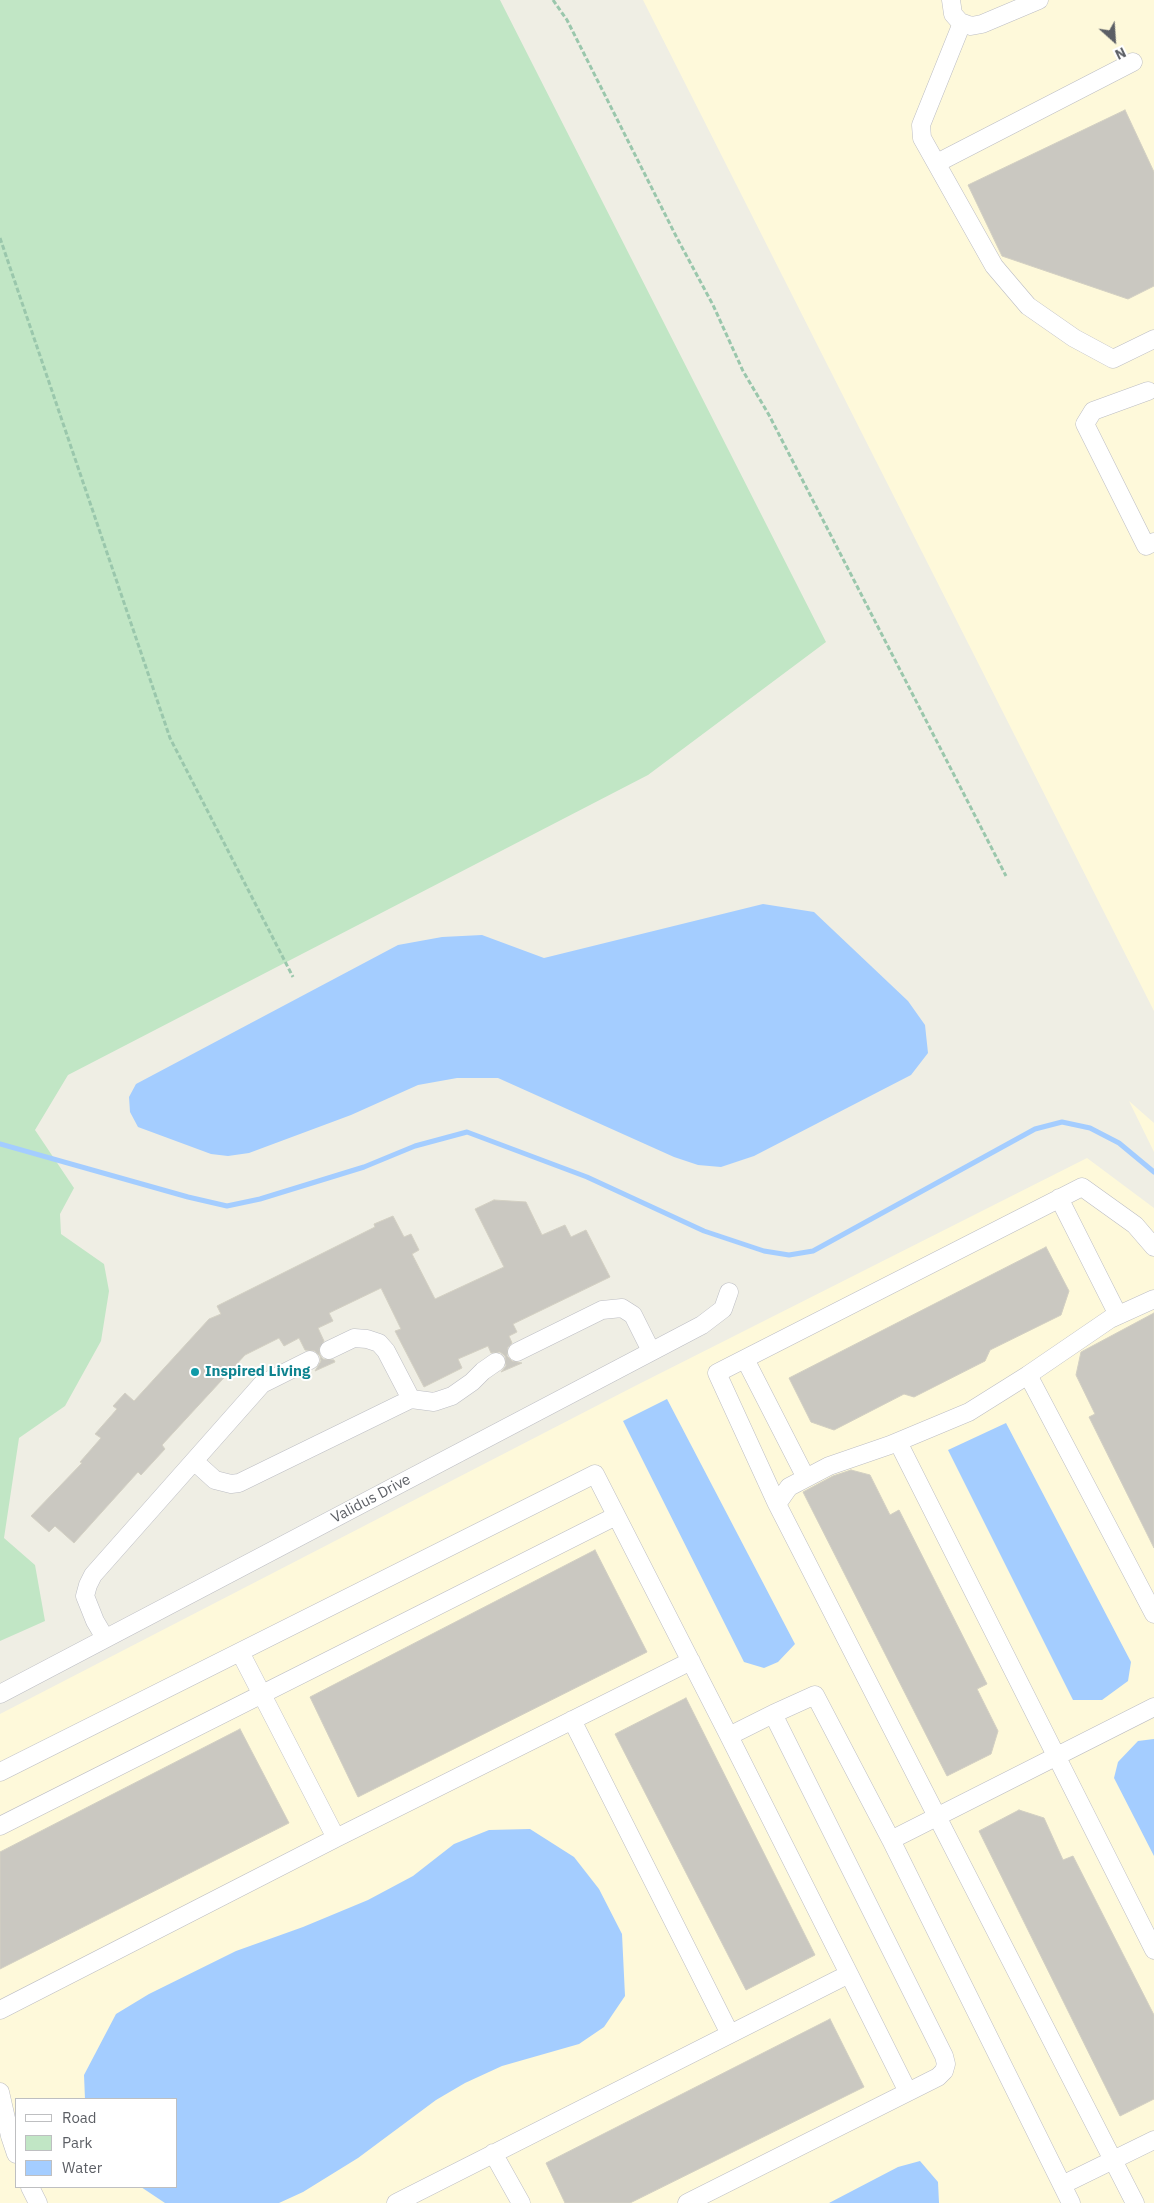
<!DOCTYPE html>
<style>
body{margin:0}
#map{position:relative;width:1154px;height:2203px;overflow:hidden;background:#efeee4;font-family:"IBM Plex Sans",sans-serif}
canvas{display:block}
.legend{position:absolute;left:15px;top:2098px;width:162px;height:90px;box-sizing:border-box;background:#fff;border:1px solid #bebfc1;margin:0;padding:6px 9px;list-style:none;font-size:15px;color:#5c5f65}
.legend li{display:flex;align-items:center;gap:10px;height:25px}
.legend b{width:25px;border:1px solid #bebfc1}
.north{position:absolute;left:1089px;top:15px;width:50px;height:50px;-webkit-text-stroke:4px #fff;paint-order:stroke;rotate:154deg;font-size:14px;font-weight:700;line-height:20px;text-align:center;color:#5c5f65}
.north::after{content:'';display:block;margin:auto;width:18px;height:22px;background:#5c5f65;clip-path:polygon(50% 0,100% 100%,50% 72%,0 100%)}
</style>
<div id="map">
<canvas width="1154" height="2203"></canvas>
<ul class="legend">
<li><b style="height:6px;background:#fff"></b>Road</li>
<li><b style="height:14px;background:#c1e6c5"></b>Park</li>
<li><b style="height:14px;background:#a4cdff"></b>Water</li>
</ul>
<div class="north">N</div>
</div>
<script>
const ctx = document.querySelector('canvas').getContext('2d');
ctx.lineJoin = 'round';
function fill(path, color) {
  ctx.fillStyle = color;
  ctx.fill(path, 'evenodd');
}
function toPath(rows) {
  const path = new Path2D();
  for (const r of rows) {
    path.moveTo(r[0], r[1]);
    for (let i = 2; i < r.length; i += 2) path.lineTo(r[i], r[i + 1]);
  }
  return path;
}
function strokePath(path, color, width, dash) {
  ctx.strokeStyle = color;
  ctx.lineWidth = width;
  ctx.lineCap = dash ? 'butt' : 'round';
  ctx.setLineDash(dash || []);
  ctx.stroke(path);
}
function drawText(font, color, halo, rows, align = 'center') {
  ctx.font = font + ' "IBM Plex Sans",sans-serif';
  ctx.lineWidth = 4;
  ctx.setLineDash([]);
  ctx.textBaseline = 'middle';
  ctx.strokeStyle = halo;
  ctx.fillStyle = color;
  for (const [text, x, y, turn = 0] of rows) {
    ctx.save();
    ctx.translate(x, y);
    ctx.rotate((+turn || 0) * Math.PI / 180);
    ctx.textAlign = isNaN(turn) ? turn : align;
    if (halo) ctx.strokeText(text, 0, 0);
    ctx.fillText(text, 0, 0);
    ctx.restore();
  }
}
const commercial = toPath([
 [643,0,1154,0,1154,1011],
 [1129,1101,1154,1123,1154,1152],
 [1087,1158,1154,1208,1154,2203,0,2203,0,1714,633,1387],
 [16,2099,176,2099,176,2187,16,2187]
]);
const green = toPath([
 [0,0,500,0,826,642,648,775,68,1075,35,1130,74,1188,60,1214,61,1234,104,1264,109,1291,101,1341,65,1406,19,1438,4,1538,35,1565,45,1621,0,1641]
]);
const water = toPath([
 [763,904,814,912,908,1001,925,1025,928,1053,911,1075,754,1156,721,1167,698,1165,674,1157,498,1078,457,1078,418,1085,351,1115,249,1153,228,1156,211,1154,138,1127,130,1112,129,1097,136,1084,398,945,442,937,482,935,544,958],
 [667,1399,795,1644,778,1662,764,1668,744,1662,623,1421],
 [1006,1423,1131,1662,1128,1681,1102,1700,1073,1700,948,1450],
 [1154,1739,1154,1856,1114,1778,1118,1762,1138,1741],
 [530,1829,574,1857,599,1889,622,1934,625,1996,604,2027,579,2044,502,2066,465,2083,436,2100,358,2158,303,2192,279,2203,165,2203,141,2187,176,2187,176,2099,85,2099,84,2075,116,2014,149,1994,236,1951,303,1927,368,1900,413,1876,454,1844,489,1830],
 [920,2161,938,2182,939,2203,829,2203,898,2167]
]);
const stream = toPath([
 [0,1144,188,1197,227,1206,260,1199,364,1167,415,1146,467,1132,587,1177,704,1231,764,1251,789,1255,813,1251,1035,1129,1062,1122,1090,1128,1119,1143,1154,1172]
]);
const building = toPath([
 [1125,110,1154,172,1154,286,1128,299,1002,256,968,185,1125,110],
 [494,1200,526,1202,542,1235,565,1225,571,1237,586,1230,610,1277,513,1324,517,1332,509,1336,512,1343,508,1347,507,1356,512,1361,522,1363,501,1372,506,1366,505,1356,500,1352,491,1353,488,1346,458,1359,462,1368,424,1387,395,1331,401,1329,381,1288,329,1313,333,1321,318,1328,324,1341,319,1349,320,1355,323,1359,334,1360,335,1362,315,1371,321,1361,320,1356,315,1351,305,1350,299,1338,284,1346,279,1338,245,1355,162,1445,165,1449,141,1475,138,1472,74,1543,55,1526,49,1532,31,1516,82,1463,80,1462,101,1438,95,1434,117,1409,113,1406,125,1393,134,1401,209,1319,221,1314,217,1306,375,1227,374,1224,393,1216,404,1237,411,1234,419,1250,412,1254,435,1299,504,1267,475,1209,494,1200],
 [1046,1247,1069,1291,1061,1315,990,1350,985,1361,914,1397,904,1394,834,1430,811,1422,789,1378,1046,1247],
 [1154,1313,1154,1548,1089,1417,1095,1414,1076,1375,1081,1352,1154,1313],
 [851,1470,870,1475,890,1515,899,1510,987,1684,977,1689,998,1731,991,1754,947,1776,803,1492,833,1476,851,1470],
 [595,1550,647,1652,358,1797,310,1697,595,1550],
 [686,1698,815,1955,746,1990,615,1734,686,1698],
 [240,1729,289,1823,0,1969,0,1852,240,1729],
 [1019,1810,1044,1818,1063,1860,1073,1856,1154,2015,1154,2099,1120,2116,979,1831,1019,1810],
 [830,2019,864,2087,630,2203,565,2203,546,2163,830,2019]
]);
const path = toPath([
 [553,0,567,20,677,238,713,305,743,371,769,415,1006,876],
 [0,238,170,738,293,977]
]);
const minor = toPath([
 [951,0,953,14,960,22,971,26,982,24,1039,0],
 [962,23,921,125,922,138,994,266,1028,306,1074,338,1113,359,1154,339],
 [937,163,1133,62],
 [1148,391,1093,411,1085,424,1146,546,1154,542],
 [1059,1198,1118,1315],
 [329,1350,354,1338,367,1339,379,1343,386,1351,411,1399,434,1402,452,1396,472,1382,483,1371,496,1362],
 [517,1352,602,1310,622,1308,633,1315,651,1351],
 [745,1359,806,1478],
 [1028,1375,1154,1614],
 [898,1442,1154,1950],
 [194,1461,215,1480,231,1484,239,1483,411,1399],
 [777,1504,717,1373,1082,1187,1135,1225,1154,1247],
 [105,1638,95,1621,85,1596,88,1585,93,1575,262,1384,310,1360],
 [0,1694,702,1325,723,1309,729,1292],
 [773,1714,815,1695,891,1840,1154,1707],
 [572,1720,730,2034],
 [0,1772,595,1474,729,1736],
 [0,1826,616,1516],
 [336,1838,691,1661],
 [891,1840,1071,2203],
 [849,1974,908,2092],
 [0,2010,336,1838,240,1652],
 [0,2092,10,2136,16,2154],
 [493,2153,521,2203],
 [1062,2185,1154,2140],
 [30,2187,38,2203],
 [396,2203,849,1974,729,1736,773,1714,944,2056,946,2064,944,2071,938,2077,687,2203],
 [1135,2203,777,1504,789,1487,829,1466,890,1445,969,1412,1028,1375,1110,1319,1154,1299]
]);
const markers = [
 [195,1372,5,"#0f9aa8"]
];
const cultureNames = [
 ["Inspired Living",205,1372]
];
const streetNames = [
 ["Validus Drive",371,1499,-28]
];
fill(commercial, '#fef9da');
fill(green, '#c1e6c5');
fill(water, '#a4cdff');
strokePath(stream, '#a4cdff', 5);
fill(building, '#cac8c1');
strokePath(building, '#d3d0c3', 1);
strokePath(minor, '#bcbdc3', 19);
strokePath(path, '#9ac7ac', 3, [5, 2.5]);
strokePath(minor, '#fff', 18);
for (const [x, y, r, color] of markers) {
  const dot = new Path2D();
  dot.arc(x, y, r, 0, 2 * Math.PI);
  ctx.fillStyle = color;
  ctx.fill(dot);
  strokePath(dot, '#fff', 2);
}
drawText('bold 15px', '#0d838f', '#fff', cultureNames, 'left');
drawText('15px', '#5c5f65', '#fff', streetNames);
</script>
